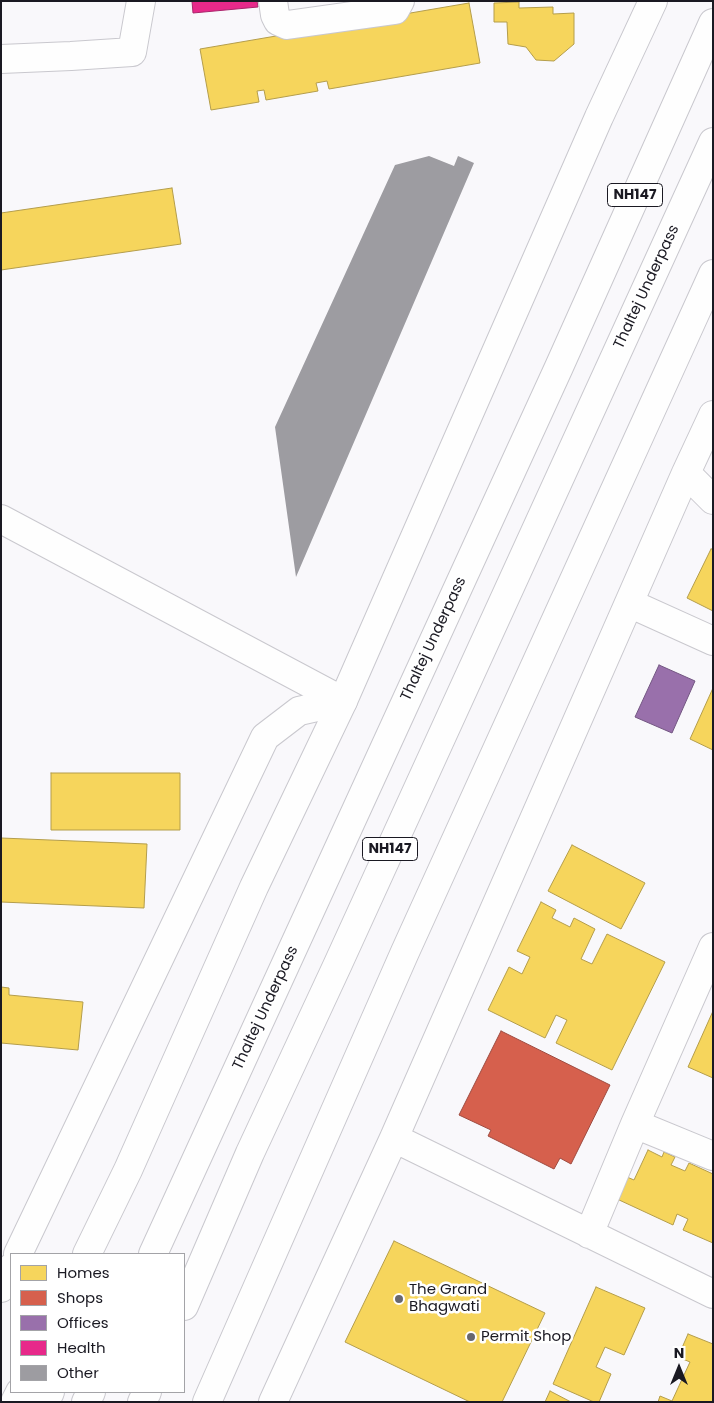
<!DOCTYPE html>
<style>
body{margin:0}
#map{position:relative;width:714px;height:1403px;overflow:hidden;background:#f9f8fb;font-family:Poppins,sans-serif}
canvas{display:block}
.frame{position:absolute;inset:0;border:2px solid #1a1922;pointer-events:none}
.legend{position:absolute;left:10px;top:1253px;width:175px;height:140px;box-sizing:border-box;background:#fff;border:1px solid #a3a3a7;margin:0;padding:6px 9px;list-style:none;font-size:15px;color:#1a1922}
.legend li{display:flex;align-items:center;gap:10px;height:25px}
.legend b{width:25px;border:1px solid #a3a3a7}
.north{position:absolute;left:654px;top:1343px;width:50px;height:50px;-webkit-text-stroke:4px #fff;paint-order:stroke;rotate:0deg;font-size:14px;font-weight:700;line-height:20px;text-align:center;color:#1a1922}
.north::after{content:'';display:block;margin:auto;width:18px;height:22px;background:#1a1922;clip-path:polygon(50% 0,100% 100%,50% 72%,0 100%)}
</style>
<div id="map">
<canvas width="714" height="1403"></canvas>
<div class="frame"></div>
<ul class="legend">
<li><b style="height:14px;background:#f6d55c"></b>Homes</li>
<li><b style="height:14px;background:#d6604d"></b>Shops</li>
<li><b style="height:14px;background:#9970ab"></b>Offices</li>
<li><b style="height:14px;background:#e7298a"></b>Health</li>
<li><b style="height:14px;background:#9d9ca1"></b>Other</li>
</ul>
<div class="north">N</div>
</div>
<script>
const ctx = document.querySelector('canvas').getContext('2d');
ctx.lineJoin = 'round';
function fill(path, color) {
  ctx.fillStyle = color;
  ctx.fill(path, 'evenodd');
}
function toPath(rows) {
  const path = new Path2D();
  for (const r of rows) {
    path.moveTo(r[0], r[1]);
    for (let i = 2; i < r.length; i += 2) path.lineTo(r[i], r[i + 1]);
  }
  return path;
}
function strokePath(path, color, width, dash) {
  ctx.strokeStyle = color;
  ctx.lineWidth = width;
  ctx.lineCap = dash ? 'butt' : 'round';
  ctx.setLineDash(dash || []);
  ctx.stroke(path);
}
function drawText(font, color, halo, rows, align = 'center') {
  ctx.font = font + ' Poppins,sans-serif';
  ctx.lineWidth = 5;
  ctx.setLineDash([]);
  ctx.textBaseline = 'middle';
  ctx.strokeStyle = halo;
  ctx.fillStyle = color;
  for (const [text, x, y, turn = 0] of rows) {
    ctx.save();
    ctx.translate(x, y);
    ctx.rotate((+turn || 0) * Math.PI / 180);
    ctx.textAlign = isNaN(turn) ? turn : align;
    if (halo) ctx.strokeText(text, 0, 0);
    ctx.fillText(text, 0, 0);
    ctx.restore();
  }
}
const homes = toPath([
 [519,2,519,8,553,7,553,14,574,13,574,44,554,61,536,60,526,47,508,44,507,22,494,22,494,3,519,2],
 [469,3,480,63,329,89,327,81,316,83,318,91,266,100,264,90,257,91,259,102,211,110,200,49,469,3],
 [172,188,181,244,1,270,1,213,172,188],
 [711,549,713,549,713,611,687,598,711,549],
 [713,688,713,750,690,739,713,688],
 [51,773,180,773,180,830,51,830,51,773],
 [1,838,147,844,144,908,1,902,1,838],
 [572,845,645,883,621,929,548,891,572,845],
 [541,902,556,910,552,918,570,927,574,918,595,929,581,959,592,964,607,934,665,962,612,1070,556,1043,567,1020,556,1015,545,1038,488,1010,509,967,522,974,530,957,517,951,541,902],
 [1,987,9,988,9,995,83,1002,78,1050,1,1043,1,987],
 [713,1011,713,1078,688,1067,713,1011],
 [648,1150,662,1157,664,1152,675,1157,671,1165,685,1171,689,1163,713,1174,713,1243,683,1230,688,1219,677,1214,673,1225,617,1199,627,1177,634,1180,648,1150],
 [394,1241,545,1313,502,1402,470,1402,345,1342,394,1241],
 [596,1287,645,1308,624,1355,605,1347,596,1367,611,1374,599,1402,594,1402,553,1384,596,1287],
 [688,1334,713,1344,713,1402,658,1402,660,1396,672,1401,690,1362,678,1357,688,1334],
 [550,1391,571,1402,545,1402,550,1391]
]);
const shops = toPath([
 [501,1031,610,1085,571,1164,560,1158,554,1169,488,1136,491,1130,459,1115,501,1031]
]);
const offices = toPath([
 [659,665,695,681,672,733,635,717,659,665]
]);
const health = toPath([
 [192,1,257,1,258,7,193,13,192,1]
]);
const building = toPath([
 [429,156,454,166,458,156,474,163,296,577,275,427,395,165]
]);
const minor = toPath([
 [273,1,275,15,278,21,287,25,395,10,400,1],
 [1,59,71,56,132,52,141,1],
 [686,473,713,500],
 [1,519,343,701],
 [629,603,713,641],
 [635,1124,713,1156],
 [394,1138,713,1294],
 [589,1234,635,1124,713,947],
 [18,1254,265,737,299,711,343,701],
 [1,1288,11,1268],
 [273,1402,394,1138,686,473,713,415]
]);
const major = toPath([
 [87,1254,128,1170,254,887,343,701,599,117,653,1],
 [15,1402,20,1392],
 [45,1402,50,1392],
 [207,1402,405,952,713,274]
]);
const highway = toPath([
 [153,1254,559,367,713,23],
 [184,1306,250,1153,337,966,713,142],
 [86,1402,91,1392],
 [142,1402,147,1392]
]);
const markers = [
 [399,1299,5,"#68676e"],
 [471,1337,5,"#68676e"]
];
const shields = [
 [635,195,55],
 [390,849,55]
];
const shieldNames = [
 ["NH147",635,195],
 ["NH147",390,849]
];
const streetNames = [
 ["Thaltej Underpass",647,287,-65],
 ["Thaltej Underpass",434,639,-65],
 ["Thaltej Underpass",266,1008,-65]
];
const poiNames = [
 ["The Grand",409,1290],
 ["Bhagwati",409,1307],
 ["Permit Shop",481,1337]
];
fill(homes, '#f6d55c');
strokePath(homes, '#b49d4b', 1);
fill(shops, '#d6604d');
strokePath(shops, '#9e4b40', 1);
fill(offices, '#9970ab');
strokePath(offices, '#735682', 1);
fill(health, '#e7298a');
strokePath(health, '#aa246b', 1);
fill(building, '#9d9ca1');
strokePath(minor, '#c9c8ce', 30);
strokePath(major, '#c9c8ce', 30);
strokePath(highway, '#c9c8ce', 30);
strokePath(minor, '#fefefe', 28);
strokePath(major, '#fefefe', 28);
strokePath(highway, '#fefefe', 28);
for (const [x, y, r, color] of markers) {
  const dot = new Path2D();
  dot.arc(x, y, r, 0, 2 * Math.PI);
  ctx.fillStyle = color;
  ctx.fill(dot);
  strokePath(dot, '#fff', 2);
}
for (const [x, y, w] of shields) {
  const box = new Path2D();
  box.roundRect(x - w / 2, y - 11.5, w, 23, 4);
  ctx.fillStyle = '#fff';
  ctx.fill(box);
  strokePath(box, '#1a1922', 1);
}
drawText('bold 14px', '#1a1922', null, shieldNames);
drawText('15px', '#1a1922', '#fff', streetNames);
drawText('15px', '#1a1922', '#fff', poiNames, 'left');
</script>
